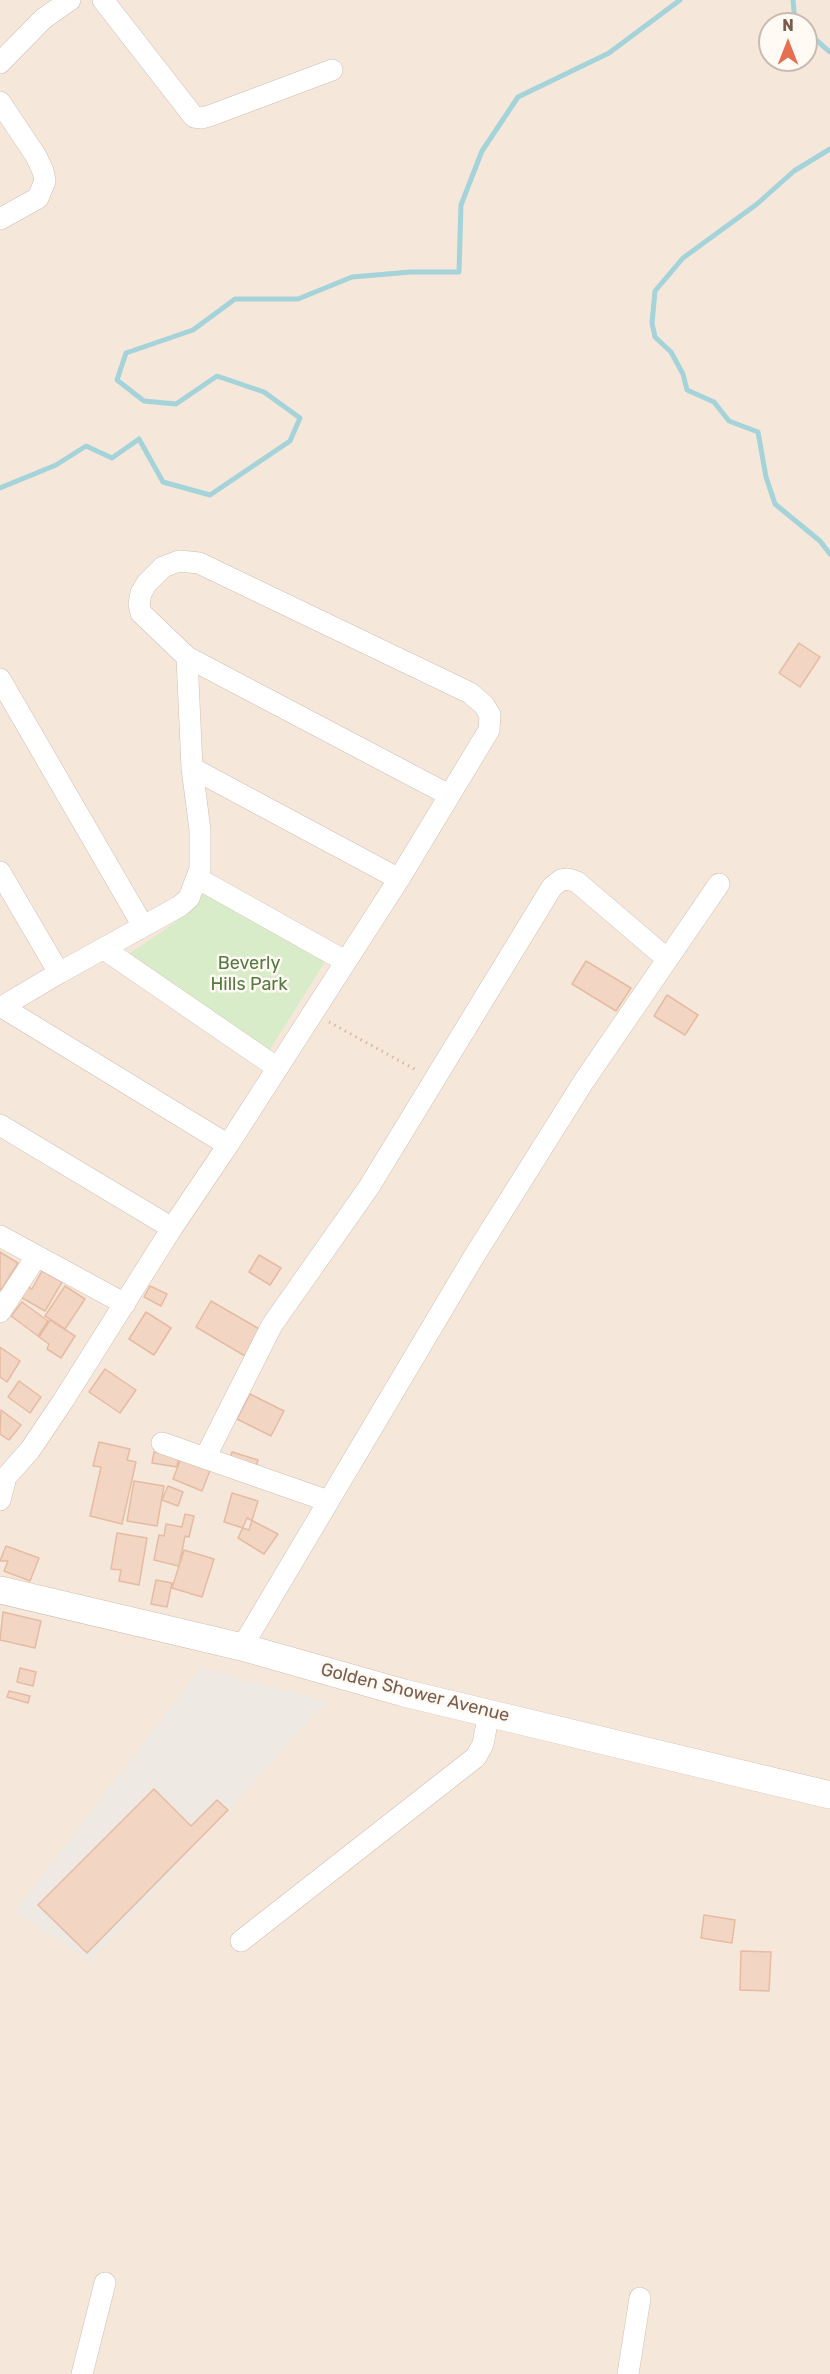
<!DOCTYPE html>
<style>
body{margin:0}
#map{position:relative;width:830px;height:2374px;overflow:hidden;background:#fdf6ec;font-family:Rubik,sans-serif}
canvas{display:block}
.north{position:absolute;left:758px;top:12px;width:60px;height:60px;box-sizing:border-box;background:#fffaf3;border:2px solid #cabbb1;border-radius:50%;rotate:0deg;font-size:16px;font-weight:700;line-height:24px;text-align:center;color:#7a5c4d}
.north::after{content:'';display:block;margin:auto;width:21px;height:27px;background:#e76f51;clip-path:polygon(50% 0,100% 100%,50% 72%,0 100%)}
</style>
<div id="map">
<canvas width="830" height="2374"></canvas>
<div class="north">N</div>
</div>
<script>
const ctx = document.querySelector('canvas').getContext('2d');
ctx.lineJoin = 'round';
function fill(path, color) {
  ctx.fillStyle = color;
  ctx.fill(path, 'evenodd');
}
function toPath(rows) {
  const path = new Path2D();
  for (const r of rows) {
    path.moveTo(r[0], r[1]);
    for (let i = 2; i < r.length; i += 2) path.lineTo(r[i], r[i + 1]);
  }
  return path;
}
function strokePath(path, color, width, dash) {
  ctx.strokeStyle = color;
  ctx.lineWidth = width;
  ctx.lineCap = dash ? 'butt' : 'round';
  ctx.setLineDash(dash || []);
  ctx.stroke(path);
}
function drawText(font, color, halo, rows, align = 'center') {
  ctx.font = font + ' Rubik,sans-serif';
  ctx.lineWidth = 5;
  ctx.setLineDash([]);
  ctx.textBaseline = 'middle';
  ctx.strokeStyle = halo;
  ctx.fillStyle = color;
  for (const [text, x, y, turn = 0] of rows) {
    ctx.save();
    ctx.translate(x, y);
    ctx.rotate((+turn || 0) * Math.PI / 180);
    ctx.textAlign = isNaN(turn) ? turn : align;
    if (halo) ctx.strokeText(text, 0, 0);
    ctx.fillText(text, 0, 0);
    ctx.restore();
  }
}
const residential = toPath([
 [0,0,830,0,830,2374,0,2374],
 [770,24,806,24,806,60,770,60]
]);
const industrial = toPath([
 [201,1668,327,1701,90,1962,15,1911]
]);
const green = toPath([
 [197,884,328,957,269,1051,124,957,166,929,187,912]
]);
const stream = toPath([
 [793,0,795,22,798,24],
 [806,31,830,52],
 [830,149,794,171,757,204,683,258,655,291,652,323,655,337,671,352,683,374,687,390,714,402,729,421,758,432,766,477,775,504,820,541,830,554],
 [0,488,56,465,86,446,112,458,139,439,163,482,210,495,290,441,300,418,264,392,217,376,176,404,144,401,117,380,126,353,193,330,235,299,298,299,352,277,411,272,459,272,461,205,482,151,518,97,609,53,680,0]
]);
const building = toPath([
 [799,643,820,657,800,687,779,673,799,643],
 [586,961,631,988,616,1011,572,984,586,961],
 [667,995,698,1015,685,1035,654,1016,667,995],
 [0,1252,18,1263,1,1290,0,1289,0,1252],
 [259,1255,281,1268,270,1285,249,1272,259,1255],
 [42,1271,62,1282,45,1311,17,1295,23,1284,32,1289,42,1271],
 [65,1286,85,1299,65,1329,45,1316,65,1286],
 [150,1286,167,1294,161,1306,144,1297,150,1286],
 [211,1301,261,1330,245,1356,196,1327,211,1301],
 [22,1302,48,1321,38,1336,11,1316,22,1302],
 [146,1312,171,1328,154,1355,129,1339,146,1312],
 [50,1320,75,1336,61,1358,47,1349,49,1344,39,1337,50,1320],
 [0,1347,20,1361,7,1382,0,1377,0,1347],
 [105,1369,136,1390,120,1413,89,1392,105,1369],
 [19,1381,41,1397,30,1413,8,1397,19,1381],
 [250,1394,284,1411,271,1436,237,1419,250,1394],
 [1,1410,21,1425,9,1440,0,1434,1,1410],
 [99,1442,130,1449,127,1460,136,1462,122,1524,90,1516,101,1467,93,1466,99,1442],
 [154,1452,179,1456,177,1467,152,1463,154,1452],
 [232,1452,258,1460,255,1471,229,1462,232,1452],
 [182,1456,211,1468,202,1491,173,1479,182,1456],
 [134,1481,164,1486,157,1526,127,1521,134,1481],
 [168,1486,183,1492,178,1506,162,1500,168,1486],
 [232,1493,258,1501,249,1530,224,1522,232,1493],
 [185,1514,194,1516,189,1537,185,1536,179,1566,154,1560,159,1535,164,1536,166,1524,182,1527,185,1514],
 [247,1518,278,1534,264,1554,238,1538,247,1518],
 [117,1533,147,1538,139,1585,119,1581,121,1570,111,1569,117,1533],
 [6,1546,39,1558,30,1581,4,1571,8,1561,0,1561,6,1546],
 [184,1550,214,1559,202,1597,172,1588,184,1550],
 [156,1580,172,1583,167,1607,151,1604,156,1580],
 [3,1612,41,1621,35,1648,0,1640,3,1612],
 [20,1668,36,1672,33,1686,17,1682,20,1668],
 [9,1691,30,1696,28,1703,7,1697,9,1691],
 [154,1789,191,1826,217,1800,228,1810,87,1953,38,1905,154,1789],
 [704,1915,735,1920,732,1943,701,1938,704,1915],
 [741,1951,771,1952,769,1991,740,1990,741,1951]
]);
const path = toPath([
 [329,1022,418,1071]
]);
const minor = toPath([
 [103,0,194,117,202,118,212,115,332,70],
 [0,63,43,19,70,0],
 [0,102,36,156,43,171,45,181,38,198,0,219],
 [0,679,143,926],
 [192,768,399,879],
 [0,872,59,973],
 [197,878,345,961],
 [104,949,276,1067],
 [2,1007,228,1145],
 [0,1008,59,973,180,906,189,898,200,869,200,830,192,768,187,657],
 [0,1125,172,1228],
 [0,1236,125,1304],
 [0,1312,36,1257],
 [162,1443,328,1501],
 [205,1458,272,1325,369,1187,552,887,561,880,568,879,577,882,666,958],
 [0,1500,6,1477,30,1450,63,1401,172,1228,228,1145,399,879,489,730,490,715,484,705,470,693,199,563,179,561,163,567,147,583,141,593,139,604,141,613,187,657,449,795],
 [242,1647,473,1258,584,1081,719,884],
 [241,1941,476,1757,483,1744,489,1712],
 [82,2374,105,2283],
 [628,2374,640,2298]
]);
const tertiary = toPath([
 [0,1590,242,1647,404,1693,830,1795]
]);
const parkNames = [
 ["Beverly",249,964],
 ["Hills Park",249,985]
];
const streetNames = [
 ["Golden Shower Avenue",415,1693,14]
];
fill(residential, '#f5e8da');
fill(industrial, '#efe9e4');
fill(green, '#d8ecc9');
strokePath(stream, '#a5d3da', 5);
fill(building, '#f3d5c3');
strokePath(building, '#e6bba3', 1.5);
strokePath(minor, '#d1beb0', 22);
strokePath(tertiary, '#d1beb0', 28);
strokePath(path, '#d9b8a5', 3, [1.5, 4.5]);
strokePath(minor, '#fff', 21);
strokePath(tertiary, '#fff', 27);
drawText('18px', '#537a41', '#fffaf3', parkNames);
drawText('18px', '#7a5c4d', '#fffaf3', streetNames);
</script>
